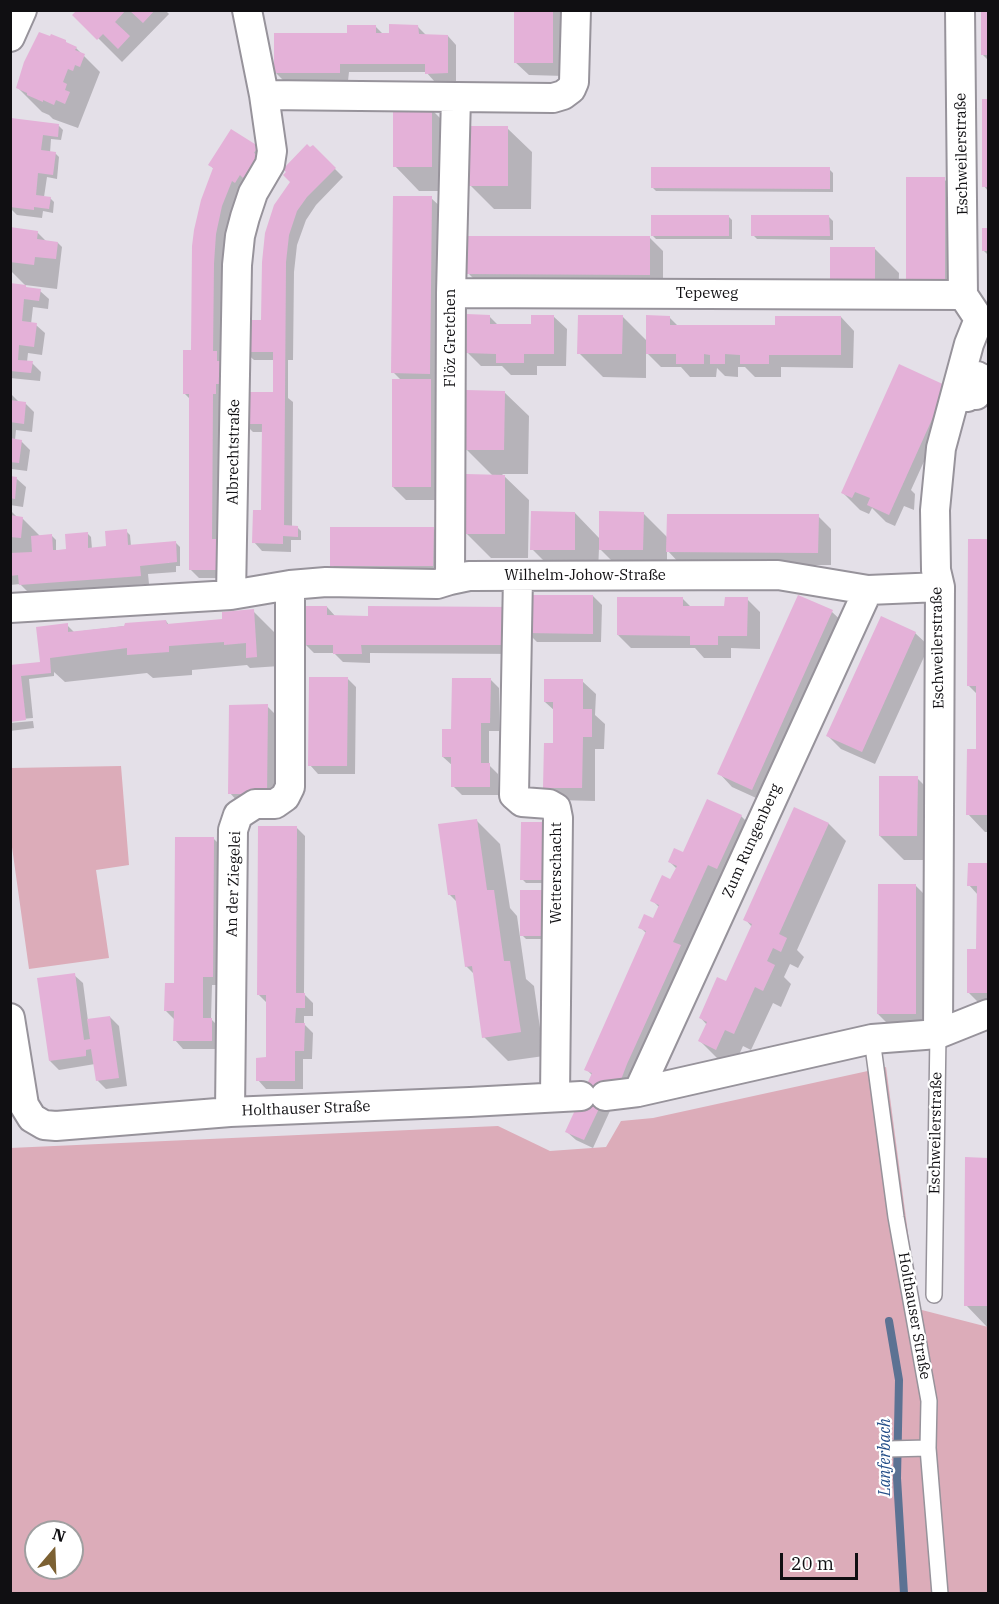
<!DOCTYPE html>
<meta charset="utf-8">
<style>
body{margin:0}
#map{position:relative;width:999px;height:1604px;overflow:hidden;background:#e4e0e8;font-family:"IBM Plex Serif",serif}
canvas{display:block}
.frame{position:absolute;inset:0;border:12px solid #100f12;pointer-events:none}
.north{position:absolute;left:24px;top:1520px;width:60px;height:60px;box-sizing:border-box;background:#fff;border:2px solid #9f9fa0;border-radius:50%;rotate:19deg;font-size:16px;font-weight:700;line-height:24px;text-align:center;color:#100f12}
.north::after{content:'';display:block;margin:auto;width:21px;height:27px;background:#7c6133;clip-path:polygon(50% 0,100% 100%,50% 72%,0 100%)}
.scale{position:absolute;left:780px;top:1553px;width:78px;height:27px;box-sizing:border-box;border:3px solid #100f12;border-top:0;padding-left:8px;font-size:18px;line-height:21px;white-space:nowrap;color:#100f12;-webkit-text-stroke:4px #fff;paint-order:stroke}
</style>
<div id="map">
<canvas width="999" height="1604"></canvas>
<div class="frame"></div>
<div class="north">N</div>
<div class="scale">20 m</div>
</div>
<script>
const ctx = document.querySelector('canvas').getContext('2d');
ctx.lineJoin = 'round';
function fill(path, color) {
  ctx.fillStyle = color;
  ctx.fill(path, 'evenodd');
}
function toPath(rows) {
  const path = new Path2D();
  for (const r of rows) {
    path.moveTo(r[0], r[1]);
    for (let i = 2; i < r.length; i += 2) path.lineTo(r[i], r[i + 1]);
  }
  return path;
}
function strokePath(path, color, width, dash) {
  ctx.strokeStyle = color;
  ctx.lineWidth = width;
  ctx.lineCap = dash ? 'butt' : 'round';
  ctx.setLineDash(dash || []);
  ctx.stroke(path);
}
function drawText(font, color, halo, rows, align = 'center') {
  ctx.font = font + ' "IBM Plex Serif",serif';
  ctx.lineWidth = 4.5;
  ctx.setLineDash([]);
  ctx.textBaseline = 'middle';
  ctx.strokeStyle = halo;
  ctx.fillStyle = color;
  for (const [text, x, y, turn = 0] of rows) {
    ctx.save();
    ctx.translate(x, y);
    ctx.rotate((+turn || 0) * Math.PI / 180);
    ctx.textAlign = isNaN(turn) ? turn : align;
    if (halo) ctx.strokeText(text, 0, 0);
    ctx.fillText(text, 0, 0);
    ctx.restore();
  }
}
const green = toPath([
 [121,766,129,865,96,870,109,958,29,969,11,840,11,768],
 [886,1067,918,1309,988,1327,988,1593,11,1593,10,1148,498,1126,550,1151,606,1147,621,1121,653,1118],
 [36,1532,72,1532,72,1568,36,1568]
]);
const shadow = toPath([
 [79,10,165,10,169,14,122,62,75,15],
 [516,10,565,10,565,76,529,75,515,62],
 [983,10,988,10,988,60,982,54],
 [375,26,384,35,418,27,427,36,448,36,456,45,456,81,435,82,426,72,349,72,348,81,284,81,275,72,348,35],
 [69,45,76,48,100,72,78,128,53,119,49,115,42,112,18,88],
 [984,101,988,101,988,191,984,186],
 [431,109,455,133,455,191,419,191,395,166],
 [13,119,59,126,63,130,61,140,51,139,50,153,55,153,59,157,57,179,47,177,44,197,50,198,54,202,53,213,43,211,42,218,17,215,10,208,10,188,13,164,10,161,10,137],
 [507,128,532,152,531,209,494,209,470,185],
 [232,131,257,148,266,156,241,188,230,216,225,244,222,273,221,357,231,578,199,578,190,569,191,400,184,393,192,352,214,169,210,165],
 [313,147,343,177,316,205,306,220,297,245,294,272,293,360,288,360,288,398,293,402,292,527,297,527,301,531,301,540,291,540,291,552,262,551,254,542,263,512,263,432,253,432,244,423,277,394,275,360,254,360,245,352,262,321,310,149],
 [829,169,833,173,833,192,656,191,652,187],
 [944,179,957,192,957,299,920,298],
 [431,198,445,211,443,386,436,386,444,394,443,500,406,500,393,487,401,380,393,372],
 [728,216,732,220,732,239,656,239,652,235],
 [829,217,833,221,833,240,757,239,753,235],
 [10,229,37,232,47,242,58,243,62,247,57,289,25,285,10,270],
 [984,230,988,230,988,255,984,251],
 [650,238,663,251,663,287,482,287,469,274],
 [875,249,899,273,898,310,856,310,832,285],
 [10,285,25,286,28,289,40,291,49,299,48,309,33,307,31,324,36,325,45,333,42,355,28,353,27,362,32,363,41,372,40,381,10,378],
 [489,316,498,325,532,325,553,316,567,329,566,366,537,366,537,375,511,375,502,366,481,366,468,353],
 [622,316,648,342,669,317,678,326,776,327,841,317,854,331,853,368,781,367,781,377,755,377,745,367,738,367,738,377,725,376,717,368,716,377,690,377,681,367,661,367,646,352,646,378,603,377,579,353],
 [937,383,952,400,911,490,915,494,914,510,904,506,895,526,886,522,872,508,869,514,860,510,843,493],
 [504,392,529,416,528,474,502,474,529,500,528,558,491,558,467,534,493,476,467,450],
 [10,393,20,403,25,403,34,412,32,432,16,430,15,440,21,441,30,450,27,471,12,469,11,478,17,479,26,487,23,507,10,505],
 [10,510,18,518,22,518,41,537,52,536,56,540,56,551,68,550,87,533,91,537,92,549,109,547,126,531,130,535,131,546,176,543,180,547,180,566,176,566,176,572,148,574,149,584,29,593,20,584,10,585],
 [166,551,169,551,169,563,166,563],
 [575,513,600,539,643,513,668,538,818,516,831,529,831,565,681,565,667,550,667,574,624,573,599,548,598,573,556,573,532,549],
 [433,528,446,542,446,578,345,578,332,565],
 [970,541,988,541,988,832,985,832,968,814,977,751,978,695,969,686],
 [593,596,602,605,601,642,537,642,528,633],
 [799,597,832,612,846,625,765,802,732,787,719,773],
 [682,598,692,608,726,608,747,599,760,612,760,649,731,648,731,658,704,658,695,648,631,648,618,635],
 [327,607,336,617,370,617,508,608,517,654,370,653,370,663,343,662,334,653,314,653,305,644],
 [253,611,277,635,280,666,250,668,247,665,192,670,192,675,153,678,147,673,65,682,54,672,54,676,29,679,33,718,10,720,10,667,41,664,67,625,74,632,166,621,169,625,223,621],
 [915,633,929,646,875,764,841,749,828,736],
 [347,678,356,687,355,774,318,774,310,765],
 [490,679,499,688,499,731,489,731,489,765,498,774,498,795,462,795,453,786,453,766,443,757],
 [582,681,596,694,595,715,605,724,604,749,595,749,595,801,558,800,545,787,554,745,555,711,545,702],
 [267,706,276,715,276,802,238,802,230,793],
 [33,721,34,728,10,731,10,723],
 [917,778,941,802,941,860,904,860,880,836],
 [795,809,829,824,846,841,797,950,804,957,798,968,790,964,784,977,791,984,781,1007,773,1003,751,1050,743,1046,734,1066,717,1058,700,1041,707,1025,700,1017,726,983,752,927,745,919],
 [741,816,758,833,645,1080,620,1089,593,1148,576,1140,567,1132,593,1076,586,1069,647,934,640,927,653,920,659,907,652,900,671,881,677,869,670,862],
 [476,820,500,844,510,908,517,916,526,979,534,986,544,1056,508,1061,484,1037,474,974,466,966,457,902,450,895],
 [542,824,546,828,546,883,526,883,522,879],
 [296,827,305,836,304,994,313,1003,313,1016,304,1016,304,1024,313,1033,312,1059,303,1059,303,1089,266,1089,258,1080,267,1059,268,1004,258,994],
 [213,838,222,847,221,985,212,985,211,1019,220,1028,220,1049,183,1049,175,1040,175,1020,166,1011,175,985],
 [988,864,988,1006,982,1006,969,993,978,950,978,895,969,885,969,865],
 [916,886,929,899,928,1027,891,1027,878,1014],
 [542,892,546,896,545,939,526,939,522,935],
 [74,975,83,983,88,1021,110,1017,119,1026,127,1086,106,1089,97,1080,95,1064,59,1070,50,1061],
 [967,1159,988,1159,988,1328,966,1305]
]);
const stream = toPath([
 [889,1321,899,1380,897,1478,904,1594]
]);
const building = toPath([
 [77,10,126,10,115,22,130,36,118,49,103,34,97,40,72,15],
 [129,10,155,10,143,23],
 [514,10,553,10,553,63,514,63],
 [981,10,988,10,988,55,981,55],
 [389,24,418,25,419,34,448,35,448,73,425,74,425,64,340,64,340,73,274,73,274,33,347,33,347,25,376,25,376,33,389,33],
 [39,32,50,36,51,34,66,40,66,42,77,47,75,50,85,54,80,67,75,65,73,71,68,69,63,82,67,84,65,90,70,92,65,104,56,100,54,105,43,100,43,102,27,95,27,93,16,88,24,62],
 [982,99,988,99,988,187,982,187],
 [393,107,432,107,432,167,393,167],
 [11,118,59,124,58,137,43,135,41,150,56,152,53,175,38,173,36,195,51,197,49,209,34,207,34,210,10,207,10,175,12,159,10,159],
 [469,126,508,126,508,186,469,186],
 [231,129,258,146,254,153,258,155,243,178,240,175,235,183,232,181,222,206,216,234,214,263,213,351,217,351,217,361,221,361,221,384,216,384,216,394,213,394,212,539,223,539,222,570,189,570,189,394,183,394,183,350,191,350,192,246,194,230,201,200,213,168,208,165],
 [307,144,310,147,313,145,336,168,307,197,297,211,289,235,286,262,284,525,298,526,298,537,283,536,283,544,252,543,253,510,261,510,262,424,243,424,243,392,273,392,273,352,243,352,244,320,261,320,262,262,265,233,274,205,290,182,283,175,286,172,283,169],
 [651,167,830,167,830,189,651,188],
 [906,177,945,177,945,286,906,286],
 [393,196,432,196,430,374,391,373],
 [651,215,729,215,729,236,651,236],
 [751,215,829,215,830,236,751,236],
 [10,227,38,231,37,239,58,242,56,259,35,257,34,265,10,262],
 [982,228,988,228,988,251,982,251],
 [467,236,650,236,650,275,467,274],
 [830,247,875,247,875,286,830,286],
 [10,283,26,285,26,287,41,289,39,301,24,299,22,321,37,323,34,347,19,345,18,360,33,361,31,373,10,371],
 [467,314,490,315,490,324,531,324,531,315,554,315,554,354,524,354,524,363,496,363,496,354,466,353],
 [578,315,623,315,622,354,577,354],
 [646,315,670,316,670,325,775,325,775,316,841,316,841,355,769,355,769,364,740,364,740,355,725,354,725,364,710,364,710,355,704,354,704,364,676,364,676,354,646,354],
 [899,364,947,386,889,515,867,505,870,498,855,492,852,498,841,493],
 [392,379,431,379,431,487,392,487],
 [466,390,505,391,504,450,466,450],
 [10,400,26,402,24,424,10,422],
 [10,438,22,440,19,463,10,462],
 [466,474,505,475,505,534,466,534],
 [10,476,17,477,15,499,10,498],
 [531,511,575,512,575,550,530,550],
 [599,511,644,512,643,550,599,550],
 [667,514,819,514,818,553,666,552],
 [10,515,23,517,21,538,10,537],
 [330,527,434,527,433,566,330,566],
 [127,529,128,545,176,541,177,562,140,566,141,576,19,585,18,575,10,576,10,553,32,552,31,536,52,534,53,550,58,550,66,549,65,534,88,532,88,548,106,546,105,531],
 [968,539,988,539,988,815,966,815,967,749,976,749,976,686,967,686],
 [527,595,593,595,593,634,527,633],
 [798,595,833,610,752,790,717,774],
 [617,597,683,597,683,606,724,606,725,597,748,597,747,636,718,636,718,645,690,645,690,636,617,635],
 [304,606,327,606,327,615,368,616,368,606,509,607,509,645,361,645,362,654,333,654,333,645,304,645],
 [254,609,257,657,246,658,246,643,224,645,224,642,169,646,169,652,127,655,127,648,50,658,51,673,21,676,26,720,10,722,10,665,40,662,36,627,68,623,68,632,124,626,125,623,166,620,167,624,222,619,222,612],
 [881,616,916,632,862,752,826,736],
 [309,677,348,677,347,766,308,766],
 [452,678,491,678,490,723,481,723,481,763,490,763,490,787,451,787,451,757,442,757,442,729,451,729],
 [544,679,583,679,583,709,592,709,592,737,583,737,582,788,543,788,544,743,553,743,553,702,544,702],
 [268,704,267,794,228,794,229,705],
 [879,776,918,776,917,836,879,836],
 [707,799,742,815,717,869,708,865,673,942,681,945,627,1064,619,1085,605,1096,584,1140,565,1132,592,1073,584,1070,646,931,638,928,644,914,653,918,659,905,650,901,662,875,670,879,677,866,668,862,674,848,683,852],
 [794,807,829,823,779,934,787,938,781,952,773,948,767,961,775,965,763,991,755,987,734,1034,725,1030,716,1050,698,1041,707,1022,699,1018,717,977,726,981,752,924,743,920],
 [477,819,487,890,494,890,504,961,510,961,521,1032,482,1038,472,966,465,967,455,895,448,895,438,824],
 [521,822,543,822,542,880,520,880],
 [258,826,297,826,296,993,305,993,305,1008,296,1008,295,1023,305,1023,304,1051,295,1051,295,1081,256,1081,256,1058,266,1057,266,995,257,995],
 [175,837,214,837,213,977,203,977,203,1018,212,1018,212,1041,173,1041,174,1011,164,1011,165,983,174,983],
 [968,863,988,863,988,993,967,993,967,949,976,949,977,886,967,886],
 [878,884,916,884,916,1014,877,1014],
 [520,890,542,890,542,936,520,936],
 [75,973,84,1040,90,1039,87,1019,110,1016,119,1078,96,1081,91,1049,86,1050,86,1056,49,1061,37,978],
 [965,1157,988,1158,988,1306,964,1306]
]);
const lane = toPath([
 [872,1039,896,1217,929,1401,928,1448,940,1594],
 [934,1295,938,1034],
 [887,1449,928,1448]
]);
const street = toPath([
 [10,37,22,10],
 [264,95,553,98,563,95,571,89,574,82,576,10],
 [451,293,963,295],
 [958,391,967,397,977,376,983,379,976,395],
 [518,576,514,795,522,802,549,804,556,808,558,818,555,1096],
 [450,580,451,293,456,97],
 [231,595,237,265,240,236,245,217,253,193,270,164,272,151,264,95,247,10],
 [10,608,231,595,290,585,326,582,437,584,450,580,469,576,778,575,868,590,940,587],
 [10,1018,24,1105,32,1118,44,1125,56,1126,230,1112,470,1102,581,1096],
 [938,1034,940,587,936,570,935,510,941,448,969,344,979,319,963,295,960,10],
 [638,1092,868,590],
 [605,1096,638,1092,872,1039,938,1034,988,1014],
 [230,1112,233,830,238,815,255,804,275,804,285,797,290,787,290,585]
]);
const streetNames = [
 ["Eschweilerstraße",962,154,-91],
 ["Tepeweg",707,294],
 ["Flöz Gretchen",451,338,-90],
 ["Albrechtstraße",234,452,-89],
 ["Wilhelm-Johow-Straße",585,576],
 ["Eschweilerstraße",938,648,-91],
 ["Zum Rungenberg",752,841,-66],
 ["Wetterschacht",557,873,-90],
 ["An der Ziegelei",234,884,-88],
 ["Holthauser Straße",306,1109,-2],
 ["Eschweilerstraße",936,1133,-89],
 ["Holthauser Straße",914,1316,80]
];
const waterNames = [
 ["Lanferbach",885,1457,-90]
];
fill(green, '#dcacb9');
fill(shadow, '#0003');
strokePath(stream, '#5c7293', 8);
fill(building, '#e4b1d8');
strokePath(lane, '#97939b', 18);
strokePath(street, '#97939b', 32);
strokePath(lane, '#fff', 15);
strokePath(street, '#fff', 28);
drawText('15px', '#100f12', '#fff', streetNames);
drawText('italic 16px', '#234d87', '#fff', waterNames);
</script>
